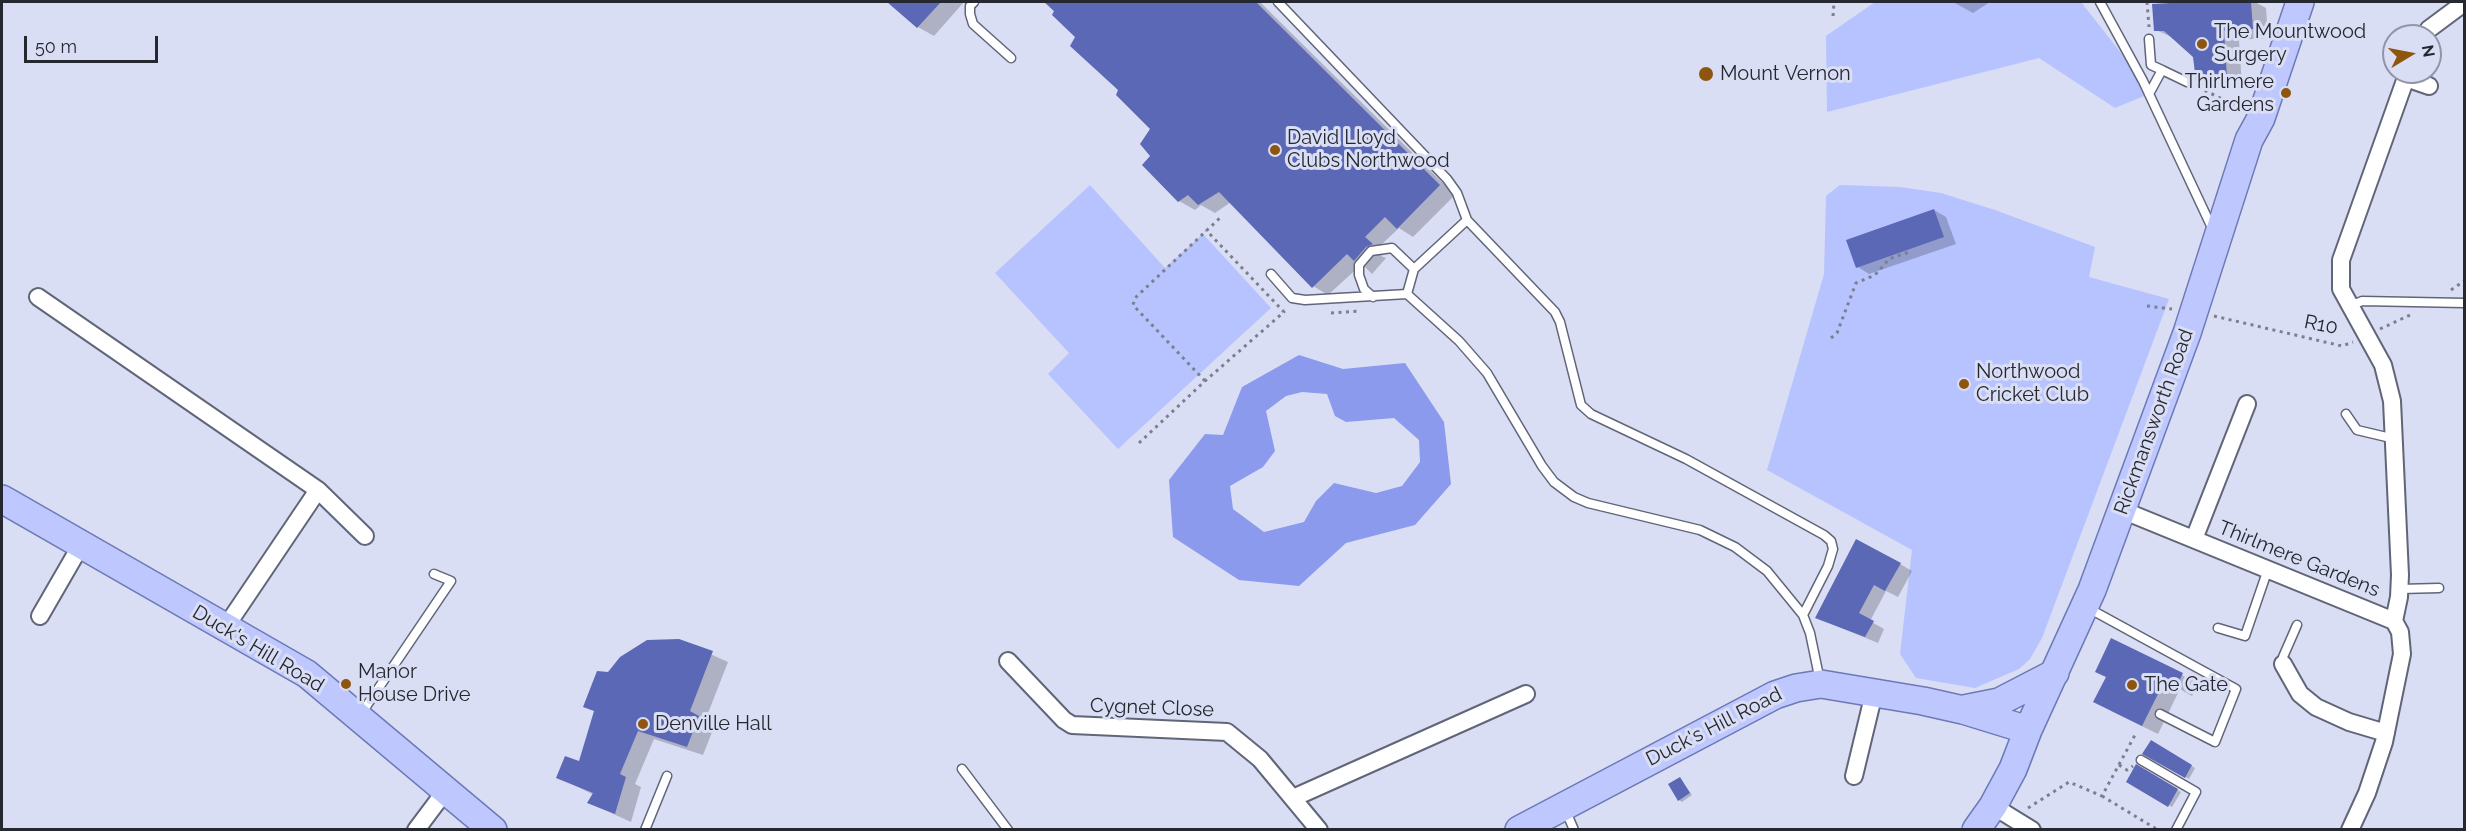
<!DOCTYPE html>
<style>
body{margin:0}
#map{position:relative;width:2466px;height:831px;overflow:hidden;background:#d9def4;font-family:Raleway,sans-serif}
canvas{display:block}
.frame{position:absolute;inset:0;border:3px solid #262830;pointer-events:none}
.north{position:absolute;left:2382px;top:24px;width:60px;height:60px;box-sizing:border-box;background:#d9def4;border:2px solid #9195a6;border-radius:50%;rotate:80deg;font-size:16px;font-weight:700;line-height:24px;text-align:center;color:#262830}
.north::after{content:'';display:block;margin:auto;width:21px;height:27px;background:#8e550e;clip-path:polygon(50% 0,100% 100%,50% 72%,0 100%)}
.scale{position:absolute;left:24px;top:36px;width:134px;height:27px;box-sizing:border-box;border:3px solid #262830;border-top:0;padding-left:8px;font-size:18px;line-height:21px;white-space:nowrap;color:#262830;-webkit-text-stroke:4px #d9def4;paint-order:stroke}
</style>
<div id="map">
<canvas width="2466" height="831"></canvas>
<div class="frame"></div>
<div class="north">N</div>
<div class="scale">50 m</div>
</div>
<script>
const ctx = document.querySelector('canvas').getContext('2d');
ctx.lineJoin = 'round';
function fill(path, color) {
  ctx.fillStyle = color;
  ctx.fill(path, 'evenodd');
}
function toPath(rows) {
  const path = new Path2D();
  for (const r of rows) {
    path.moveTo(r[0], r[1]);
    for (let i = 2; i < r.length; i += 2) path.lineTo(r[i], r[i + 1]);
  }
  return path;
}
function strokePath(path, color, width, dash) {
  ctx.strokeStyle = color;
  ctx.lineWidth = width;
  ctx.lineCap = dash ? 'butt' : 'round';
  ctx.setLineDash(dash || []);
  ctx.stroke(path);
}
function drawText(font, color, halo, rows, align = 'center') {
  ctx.font = font + ' Raleway,sans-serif';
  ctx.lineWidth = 6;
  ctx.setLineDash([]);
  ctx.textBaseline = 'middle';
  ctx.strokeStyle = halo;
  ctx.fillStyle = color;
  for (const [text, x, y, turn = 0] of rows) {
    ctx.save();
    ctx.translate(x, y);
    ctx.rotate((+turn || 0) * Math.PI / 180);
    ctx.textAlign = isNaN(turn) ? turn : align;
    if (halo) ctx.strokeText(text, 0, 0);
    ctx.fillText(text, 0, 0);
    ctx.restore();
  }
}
const green = toPath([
 [1875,2,2081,2,2143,81,2149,94,2115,108,2039,58,1827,112,1826,36],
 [1090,185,1165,268,1203,234,1271,308,1118,449,1048,374,1069,353,995,273],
 [1840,185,1900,187,1941,193,1995,210,2095,247,2089,277,2169,299,2042,638,2030,659,2019,669,1975,688,1916,678,1900,654,1912,550,1767,470,1824,274,1826,196]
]);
const water = toPath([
 [1299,355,1343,369,1405,363,1444,422,1451,484,1415,525,1346,543,1299,586,1239,580,1173,537,1169,480,1205,434,1223,435,1242,387],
 [1302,392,1327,394,1335,416,1346,422,1394,418,1419,440,1420,462,1402,486,1376,493,1334,483,1316,501,1304,522,1264,532,1233,509,1230,486,1263,467,1275,451,1266,411,1286,396]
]);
const shadow = toPath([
 [890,2,964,2,934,36,918,27],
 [1046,2,1260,2,1455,195,1413,237,1399,228,1380,246,1387,253,1381,256,1386,258,1372,274,1362,264,1328,295,1313,286,1231,202,1215,213,1201,205,1195,210,1179,201,1144,165,1152,156,1152,129],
 [1953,2,1990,2,1973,13],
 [2208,2,2255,2,2266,8,2268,38,2239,40,2242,87,2213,89,2197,80,2194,57,2176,39,2156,30,2154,5],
 [1934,210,1946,217,1956,244,1869,274,1858,267],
 [1900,564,1912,571,1898,597,1886,591,1870,621,1884,629,1878,643,1817,618],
 [679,640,728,662,705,721,714,727,703,755,654,739,635,784,641,787,631,822,589,803,594,795,558,777,580,763,609,674],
 [2112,640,2198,683,2192,696,2180,689,2158,734,2111,711,2107,678],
 [2151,742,2195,768,2189,779,2144,753],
 [2137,766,2181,792,2172,807,2128,781],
 [1680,778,1692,795,1682,802,1679,800]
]);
const building = toPath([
 [887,2,941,2,917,28],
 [1044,2,1256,2,1440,185,1397,229,1385,217,1365,237,1373,244,1366,247,1354,261,1347,254,1312,288,1219,192,1198,205,1188,195,1178,202,1142,165,1150,156,1140,144,1150,129,1116,95,1118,90,1070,46,1075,37,1052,15,1054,11],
 [2187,2,2251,2,2253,29,2224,31,2227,78,2196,81,2193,57,2164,31,2154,31,2152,4],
 [1934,209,1944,237,1856,268,1846,240],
 [1856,539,1901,563,1885,591,1874,585,1859,613,1874,621,1865,637,1815,618],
 [2111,638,2183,673,2176,688,2164,682,2142,726,2093,702,2106,677,2095,672],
 [679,639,713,651,690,711,699,716,687,747,638,731,620,774,626,777,615,814,587,803,593,793,556,778,565,756,579,761,594,711,583,707,597,671,608,672,620,657,647,640],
 [2151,740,2192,765,2185,778,2142,754],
 [2136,764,2178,789,2168,807,2126,782],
 [1680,777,1690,793,1678,801,1668,784]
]);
const path = toPath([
 [2147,2,2149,27],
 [1833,16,1834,2],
 [2198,87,2240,108],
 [2451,290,2464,281],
 [2147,306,2172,309],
 [1331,313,1360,311],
 [2214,316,2342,346,2353,342],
 [2380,329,2410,315],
 [1831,338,1837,333,1856,283,1875,275,1889,259,1912,251],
 [1205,381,1133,305,1135,298,1222,216],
 [1139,443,1205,381,1284,312,1206,230],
 [2119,765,2127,770,2133,766],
 [2102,796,2158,830],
 [2028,808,2069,782,2102,796,2135,735]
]);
const lane = toPath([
 [974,2,970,6,970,14,973,24,1011,58],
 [1278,2,1447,179,1457,193,1467,220,1555,312,1560,322,1581,405,1591,414,1686,459,1824,535,1831,541,1833,549,1828,566,1803,615],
 [2100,2,2143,81,2213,230],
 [2149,39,2151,65,2162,70],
 [2149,94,2162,70,2187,82],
 [1271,274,1292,298,1305,300,1407,294,1459,341,1487,373,1542,466,1554,482,1574,497,1588,503,1700,530,1735,547,1767,571,1803,615,1810,633,1820,681],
 [1407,294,1414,269,1467,220],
 [1373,297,1364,289,1359,275,1359,265,1371,251,1392,248,1414,269],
 [2350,306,2362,301,2464,303],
 [2346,414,2357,430,2395,439],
 [2400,589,2439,588],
 [2088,608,2236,689,2215,742,2160,714],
 [2218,628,2245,636,2268,569],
 [2283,664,2283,657,2297,625],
 [361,714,451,581,434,574],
 [2141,760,2196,792,2176,830],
 [962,769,1008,830],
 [1565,809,1574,830],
 [645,830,667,776]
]);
const street = toPath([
 [2424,36,2429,29,2464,3],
 [2406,78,2429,86],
 [38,297,318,490,365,536],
 [2122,510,2394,621],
 [2194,539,2247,404],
 [40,616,81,545],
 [225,628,318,490],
 [1008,661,1064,720,1072,725,1227,732,1260,759,1319,830],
 [2283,664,2300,694,2316,707,2349,722,2386,733],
 [1854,776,1874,693],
 [1293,798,1526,694],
 [1993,806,2032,830],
 [416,830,446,790],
 [2350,830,2367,793,2384,742,2402,654,2400,632,2394,621,2399,597,2400,575,2392,401,2383,365,2341,289,2341,260,2408,72]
]);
const primary = toPath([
 [2,499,307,674,493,830],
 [1964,709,1999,702,2055,673],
 [1519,830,1775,695,1796,688,1821,684,1923,701,1963,710,2028,730],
 [1976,830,1993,806,2013,769,2028,730,2092,590,2187,333,2249,140,2261,118,2300,2]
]);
const markers = [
 [2202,44,6,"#8e550e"],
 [1706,74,8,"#8e550e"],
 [2286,93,6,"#8e550e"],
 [1275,150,6,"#8e550e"],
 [1964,384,6,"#8e550e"],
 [346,684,6,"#8e550e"],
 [2132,685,6,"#8e550e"],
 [643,724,6,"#8e550e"]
];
const poiNames = [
 ["The Mountwood",2214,32],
 ["Surgery",2214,55],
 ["Mount Vernon",1720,74],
 ["Thirlmere",2274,82,"right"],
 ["Gardens",2274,105,"right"],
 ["David Lloyd",1287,138],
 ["Clubs Northwood",1287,161],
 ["Northwood",1976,372],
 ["Cricket Club",1976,395],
 ["Manor",358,672],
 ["House Drive",358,695],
 ["The Gate",2144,685],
 ["Denville Hall",655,724]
];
const streetNames = [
 ["R10",2321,325,11],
 ["Rickmansworth Road",2154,422,-70],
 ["Thirlmere Gardens",2299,559,22],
 ["Duck's Hill Road",258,649,31],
 ["Cygnet Close",1152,708,2],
 ["Duck's Hill Road",1714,727,-27]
];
fill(green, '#b6c3ff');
fill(water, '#8b9aed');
fill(shadow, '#0003');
fill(building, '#5b68b5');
strokePath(lane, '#606578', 11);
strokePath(street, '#606578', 20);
strokePath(primary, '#6d79b6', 30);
strokePath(path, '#7c7f8e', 3, [3, 4.5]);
strokePath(lane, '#fff', 8);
strokePath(street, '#fff', 16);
strokePath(primary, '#bec8fe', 27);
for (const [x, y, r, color] of markers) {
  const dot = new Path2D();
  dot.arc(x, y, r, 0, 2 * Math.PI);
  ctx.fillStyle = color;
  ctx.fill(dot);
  strokePath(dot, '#d9def4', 2);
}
drawText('20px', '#262830', '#d9def4', poiNames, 'left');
drawText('20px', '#262830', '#d9def4', streetNames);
</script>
